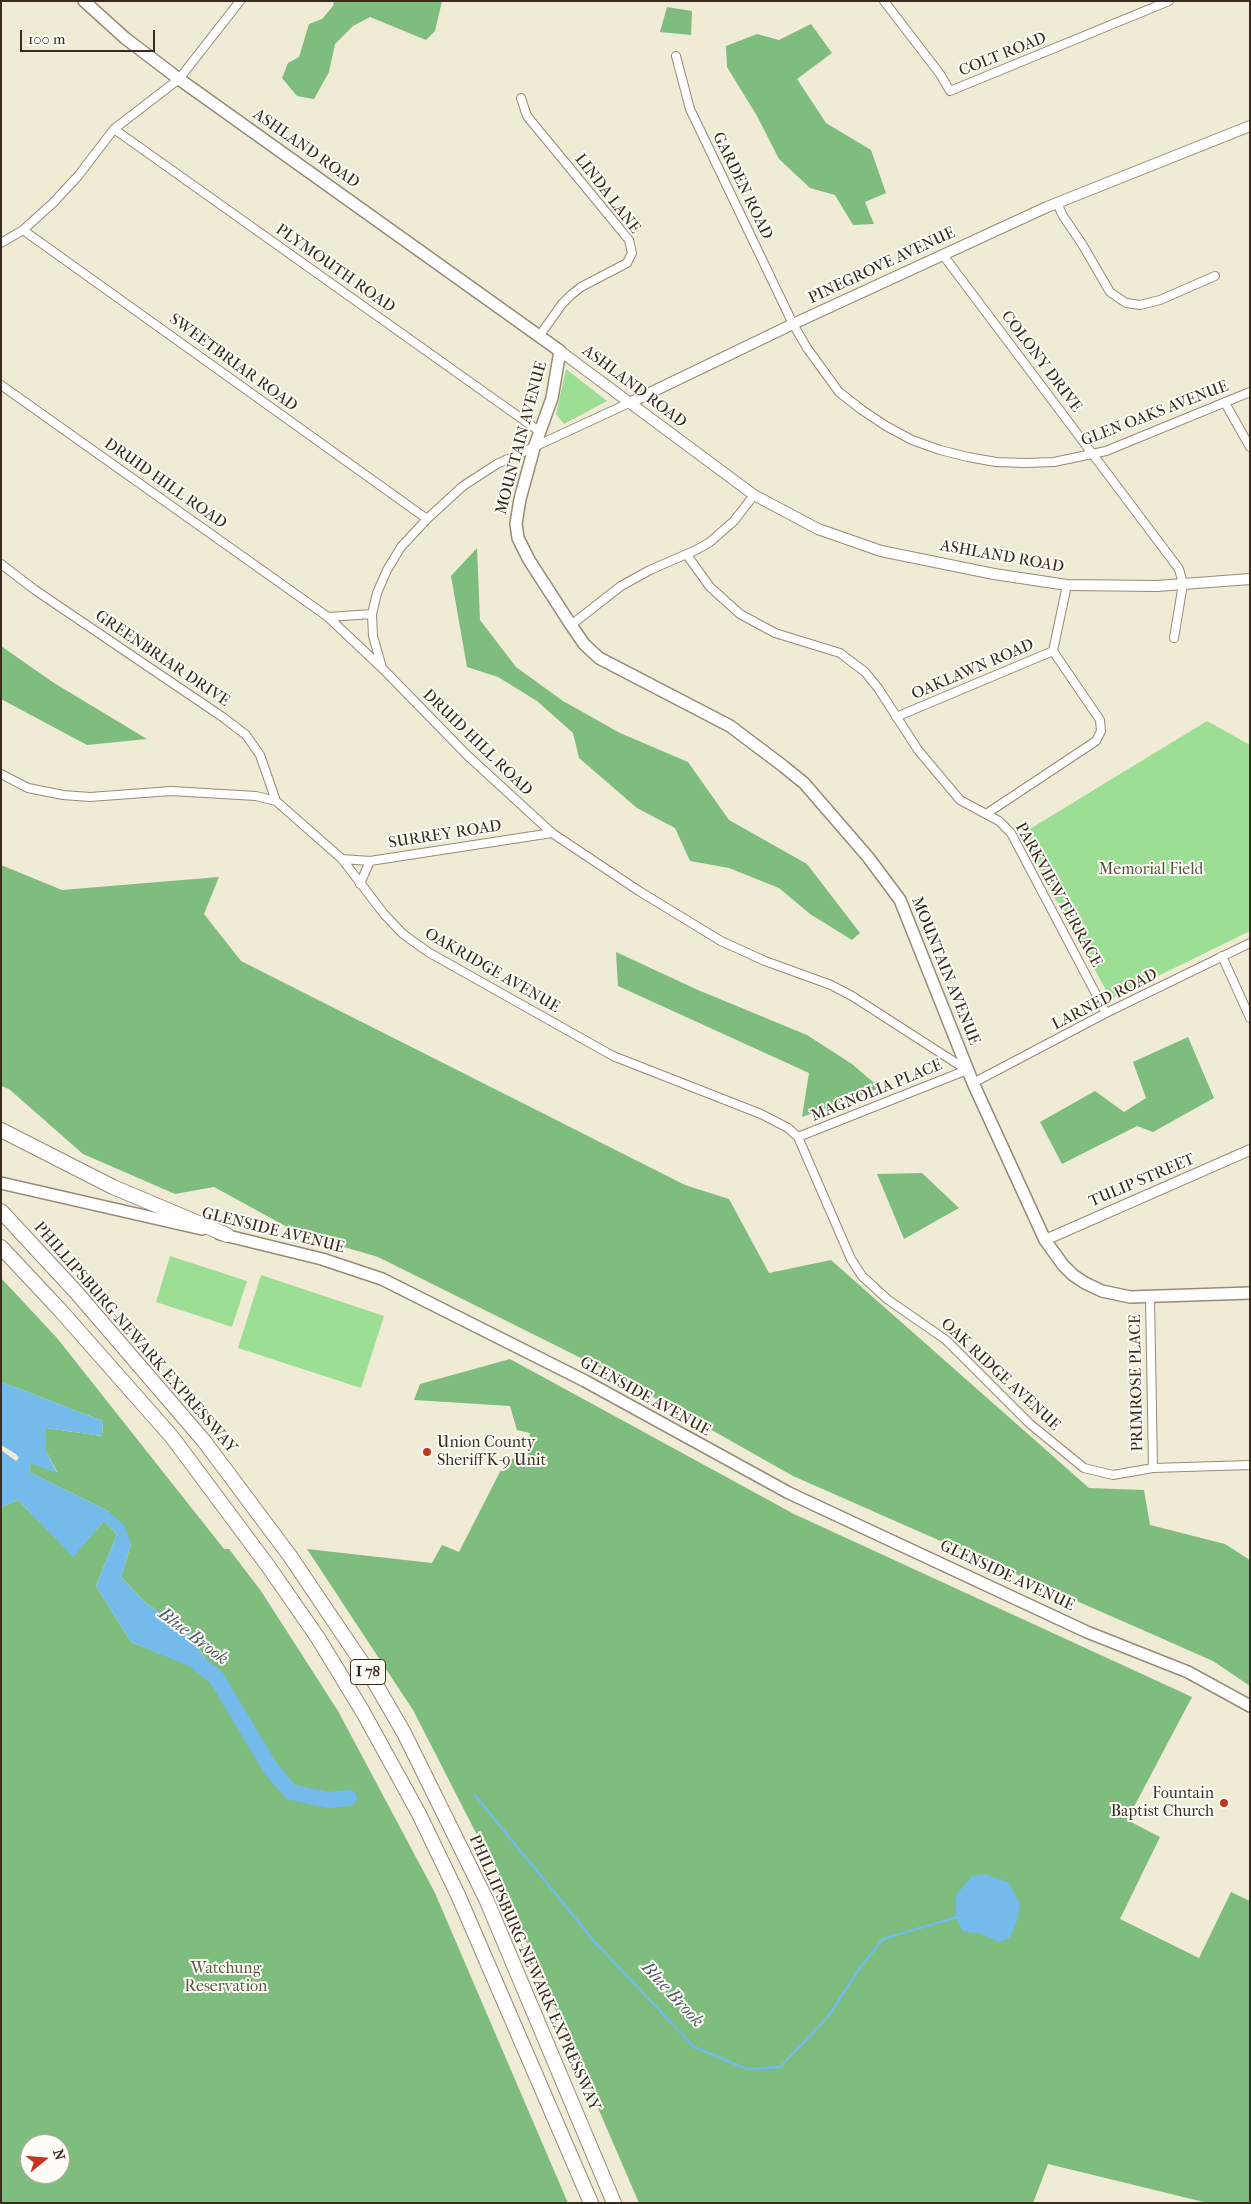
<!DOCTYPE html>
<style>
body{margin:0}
#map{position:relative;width:1251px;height:2204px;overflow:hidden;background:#f0ebd4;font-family:"IM FELL French Canon",serif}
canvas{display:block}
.frame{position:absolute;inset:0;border:2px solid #3b2a1e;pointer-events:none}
.north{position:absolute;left:20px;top:2134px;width:50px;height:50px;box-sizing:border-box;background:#fdfcf7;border:1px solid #afa8a0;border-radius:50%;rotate:73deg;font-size:14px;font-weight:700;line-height:20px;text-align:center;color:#3b2a1e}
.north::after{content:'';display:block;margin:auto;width:18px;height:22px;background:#c8321e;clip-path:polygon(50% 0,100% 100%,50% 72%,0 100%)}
.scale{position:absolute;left:20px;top:30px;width:135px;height:22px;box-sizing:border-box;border:2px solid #3b2a1e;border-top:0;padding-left:6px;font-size:15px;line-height:18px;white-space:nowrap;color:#3b2a1e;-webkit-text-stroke:4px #fdfcf7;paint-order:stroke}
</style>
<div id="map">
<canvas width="1251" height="2204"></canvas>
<div class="frame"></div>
<div class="north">N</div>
<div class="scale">100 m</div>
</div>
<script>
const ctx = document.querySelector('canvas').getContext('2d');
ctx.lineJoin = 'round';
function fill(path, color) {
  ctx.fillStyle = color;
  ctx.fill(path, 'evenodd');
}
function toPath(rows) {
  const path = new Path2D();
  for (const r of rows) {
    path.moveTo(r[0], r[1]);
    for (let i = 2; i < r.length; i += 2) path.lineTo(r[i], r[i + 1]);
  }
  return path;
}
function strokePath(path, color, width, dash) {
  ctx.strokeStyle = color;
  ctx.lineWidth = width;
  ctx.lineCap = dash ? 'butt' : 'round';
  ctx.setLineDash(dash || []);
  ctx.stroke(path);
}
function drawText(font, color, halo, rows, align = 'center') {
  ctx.font = font + ' "IM FELL French Canon",serif';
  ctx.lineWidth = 4;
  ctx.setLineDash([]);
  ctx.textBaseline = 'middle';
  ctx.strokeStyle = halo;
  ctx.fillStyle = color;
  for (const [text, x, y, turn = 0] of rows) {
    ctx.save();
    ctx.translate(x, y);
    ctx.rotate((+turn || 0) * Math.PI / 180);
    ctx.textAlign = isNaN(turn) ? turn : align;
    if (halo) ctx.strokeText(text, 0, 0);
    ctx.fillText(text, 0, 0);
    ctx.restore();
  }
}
const green = toPath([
 [566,369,607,401,564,424,556,414],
 [1207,721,1250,745,1250,931,1111,999,1020,835],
 [170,1256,247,1281,232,1327,156,1302],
 [261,1275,384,1316,361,1388,238,1348]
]);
const forest = toPath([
 [334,1,442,1,435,31,426,40,370,17,353,26,335,44,329,72,314,99,297,96,282,78,288,63,299,57,309,24,322,19,333,6],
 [667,7,692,11,691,35,660,32],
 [811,24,832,53,797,79,826,123,871,150,886,193,865,202,874,224,853,225,835,195,810,188,779,159,757,116,727,67,726,46,757,34,779,40],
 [477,548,480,620,516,667,563,701,620,733,688,762,729,820,807,864,860,933,852,940,810,914,779,888,729,868,690,861,675,828,637,808,579,758,573,733,537,701,498,677,467,667,451,576],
 [1,646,54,683,147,739,87,745,1,699],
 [1,865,62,890,219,877,204,914,241,961,685,1185,729,1199,769,1273,831,1260,1089,1488,1144,1490,1150,1525,1225,1544,1250,1560,1250,1686,1213,1661,793,1476,609,1372,378,1257,300,1234,214,1187,175,1194,83,1154,9,1089,1,1086],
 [616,952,698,990,807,1035,852,1064,880,1088,802,1117,809,1073,618,986],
 [1188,1037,1214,1098,1153,1132,1137,1126,1062,1164,1040,1122,1095,1091,1124,1112,1146,1098,1133,1062],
 [922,1173,959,1208,904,1239,877,1174],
 [1,1278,57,1338,224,1549,229,1549,261,1591,338,1711,435,1893,568,2203,1,2203,1,1507,18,1500,73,1556,104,1521,117,1534,96,1586,131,1642,216,1676,190,1634,146,1603,121,1577,131,1544,108,1511,29,1472,30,1463,57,1472,46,1451,46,1428,102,1436,103,1421,1,1382],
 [30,2144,60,2144,60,2174,30,2174],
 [510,1359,794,1514,1192,1697,1127,1820,1160,1837,1120,1919,1199,1958,1231,1892,1250,1901,1250,2203,1208,2203,1048,2164,1033,2203,639,2203,498,1876,413,1710,307,1549,432,1563,442,1545,459,1552,506,1460,528,1456,530,1433,517,1430,510,1406,414,1400,420,1384]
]);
const water = toPath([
 [1,1382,103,1421,102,1436,46,1428,46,1451,57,1473,30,1463,29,1472,108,1511,124,1525,131,1544,121,1577,146,1603,190,1634,216,1677,131,1642,96,1586,117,1534,104,1521,73,1557,18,1500,1,1507,1,1450,16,1461,19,1458,16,1454,1,1445],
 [985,1874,1008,1882,1020,1903,1018,1918,1010,1938,999,1942,981,1934,962,1931,956,1917,956,1895,972,1876]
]);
const stream = toPath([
 [474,1794,594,1941,694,2047,747,2069,780,2067,828,2017,859,1969,883,1939,957,1917]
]);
const river = toPath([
 [199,1664,216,1677,271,1769,291,1792,328,1800,349,1798]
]);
const minor = toPath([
 [884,1,940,74,950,91,1169,1],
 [676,56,690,109,793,324,807,348,839,392,862,410,886,426,912,440,940,450,968,457,996,462,1025,463,1054,462,1106,451,1250,392],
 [521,98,527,116,629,240,632,253,627,263,581,287,571,295,562,304,540,335],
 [114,129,539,431],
 [1057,203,1063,216,1082,244,1110,292,1126,303,1140,305,1160,300,1215,276],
 [23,230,427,519],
 [1,243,23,230,53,203,78,176,114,129,179,79,240,1],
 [943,255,1179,569,1183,584,1174,638],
 [1,385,328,617,383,669,467,755,552,833,639,891,721,941,765,961,831,985,852,996,967,1070],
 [1225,403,1250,447],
 [687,555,710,587,740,614,775,633,840,653,865,672,878,688,918,750,960,800,999,821,1011,833,1106,1013],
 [1,564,35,590,224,718,246,735,260,755,276,801],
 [328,617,372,614],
 [571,625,621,586,650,570,696,550,710,542,734,521,754,495],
 [1053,651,1067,585],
 [381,664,373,636,372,614,377,593,387,570,401,547,427,519,463,486,497,464,629,403],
 [896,717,1053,651],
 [1,774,28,788,63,795,90,797,171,791,256,796,276,801,342,859,384,914,403,934,428,952,613,1056,761,1114,788,1128,798,1137,851,1259,862,1276,887,1299,946,1340,1030,1424,1084,1468,1113,1475,1153,1468,1250,1465],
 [986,814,1096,741,1101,731,1100,720,1053,651],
 [342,859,370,861,552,833],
 [360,884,370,861],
 [1222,956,1250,1018],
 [973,1083,1106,1013,1250,943],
 [798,1137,967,1070],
 [1150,1298,1153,1468]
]);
const tertiary = toPath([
 [560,351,754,495,818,529,881,551,994,574,1067,585,1157,586,1250,579],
 [629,403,793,324,1047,207,1250,126],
 [1045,1240,1250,1150]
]);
const secondary = toPath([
 [84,1,125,38,179,79,560,351,552,398,534,448,520,499,516,524,518,538,529,560,571,625,584,644,599,658,730,726,783,766,804,783,868,857,900,900,973,1083,1045,1240,1063,1265,1073,1275,1085,1283,1102,1291,1130,1297,1250,1293],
 [1,1183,202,1229],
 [220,1234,322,1259,382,1279,585,1381,789,1493,1087,1632,1188,1672,1250,1706]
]);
const motorway = toPath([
 [1,1130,113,1187,227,1235],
 [1,1211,76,1292,204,1441,290,1556,371,1676,404,1733,486,1899,614,2203],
 [1,1247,60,1310,172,1437,268,1566,318,1638,363,1712,419,1814,458,1895,591,2203]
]);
const markers = [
 [427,1452,5,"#c8321e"],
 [1224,1803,5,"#c8321e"]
];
const shields = [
 [368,1672,35]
];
const shieldNames = [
 ["I 78",368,1672]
];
const streetNames = [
 ["COLT ROAD",1003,55,-22],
 ["ASHLAND ROAD",306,149,35],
 ["GARDEN ROAD",742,186,64],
 ["LINDA LANE",607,194,52],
 ["PINEGROVE AVENUE",882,266,-25],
 ["PLYMOUTH ROAD",335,269,35],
 ["COLONY DRIVE",1041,362,53],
 ["SWEETBRIAR ROAD",233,363,36],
 ["ASHLAND ROAD",634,387,37],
 ["GLEN OAKS AVENUE",1155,414,-21],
 ["MOUNTAIN AVENUE",522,438,-75],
 ["DRUID HILL ROAD",165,484,35],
 ["ASHLAND ROAD",1002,557,10],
 ["GREENBRIAR DRIVE",162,659,34],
 ["OAKLAWN ROAD",973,670,-23],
 ["DRUID HILL ROAD",477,743,44],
 ["SURREY ROAD",445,835,-9],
 ["PARKVIEW TERRACE",1058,895,61],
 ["OAKRIDGE AVENUE",492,971,30],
 ["MOUNTAIN AVENUE",945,971,68],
 ["LARNED ROAD",1105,1000,-27],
 ["MAGNOLIA PLACE",877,1091,-22],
 ["TULIP STREET",1142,1181,-23],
 ["GLENSIDE AVENUE",273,1231,14],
 ["PHILLIPSBURG-NEWARK EXPRESSWAY",135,1338,49],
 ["OAK RIDGE AVENUE",1000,1375,43],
 ["PRIMROSE PLACE",1137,1383,-91],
 ["GLENSIDE AVENUE",645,1397,29],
 ["GLENSIDE AVENUE",1007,1576,25],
 ["PHILLIPSBURG-NEWARK EXPRESSWAY",534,1973,66]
];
const parkNames = [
 ["Memorial Field",1151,870],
 ["Watchung",226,1969],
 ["Reservation",226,1987]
];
const poiNames = [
 ["Union County",437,1443],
 ["Sheriff K-9 Unit",437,1461],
 ["Fountain",1214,1794,"right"],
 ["Baptist Church",1214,1812,"right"]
];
const waterNames = [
 ["Blue Brook",193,1637,37],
 ["Blue Brook",672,1995,47]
];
fill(green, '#9dde95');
fill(forest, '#7ebd7e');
fill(water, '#74baeb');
strokePath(stream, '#74baeb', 2.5);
strokePath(river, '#74baeb', 16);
strokePath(minor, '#968a79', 10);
strokePath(tertiary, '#968a79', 12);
strokePath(secondary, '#968a79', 14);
strokePath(motorway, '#968a79', 16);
strokePath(minor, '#fff', 8);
strokePath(tertiary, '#fff', 10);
strokePath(secondary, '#fff', 11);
strokePath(motorway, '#fff', 14);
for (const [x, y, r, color] of markers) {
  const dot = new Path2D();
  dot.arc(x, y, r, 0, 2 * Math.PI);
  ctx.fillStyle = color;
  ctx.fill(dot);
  strokePath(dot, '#fdfcf7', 2);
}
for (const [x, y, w] of shields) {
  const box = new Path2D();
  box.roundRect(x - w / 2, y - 12.5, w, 25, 4);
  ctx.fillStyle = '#fdfcf7';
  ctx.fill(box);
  strokePath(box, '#3b2a1e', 1);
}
drawText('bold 15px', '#3b2a1e', null, shieldNames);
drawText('16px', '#3b2a1e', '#fdfcf7', streetNames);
drawText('16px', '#54573c', '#fdfcf7', parkNames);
drawText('16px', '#3b2a1e', '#fdfcf7', poiNames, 'left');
drawText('italic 18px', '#4f5c66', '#fdfcf7', waterNames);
</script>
